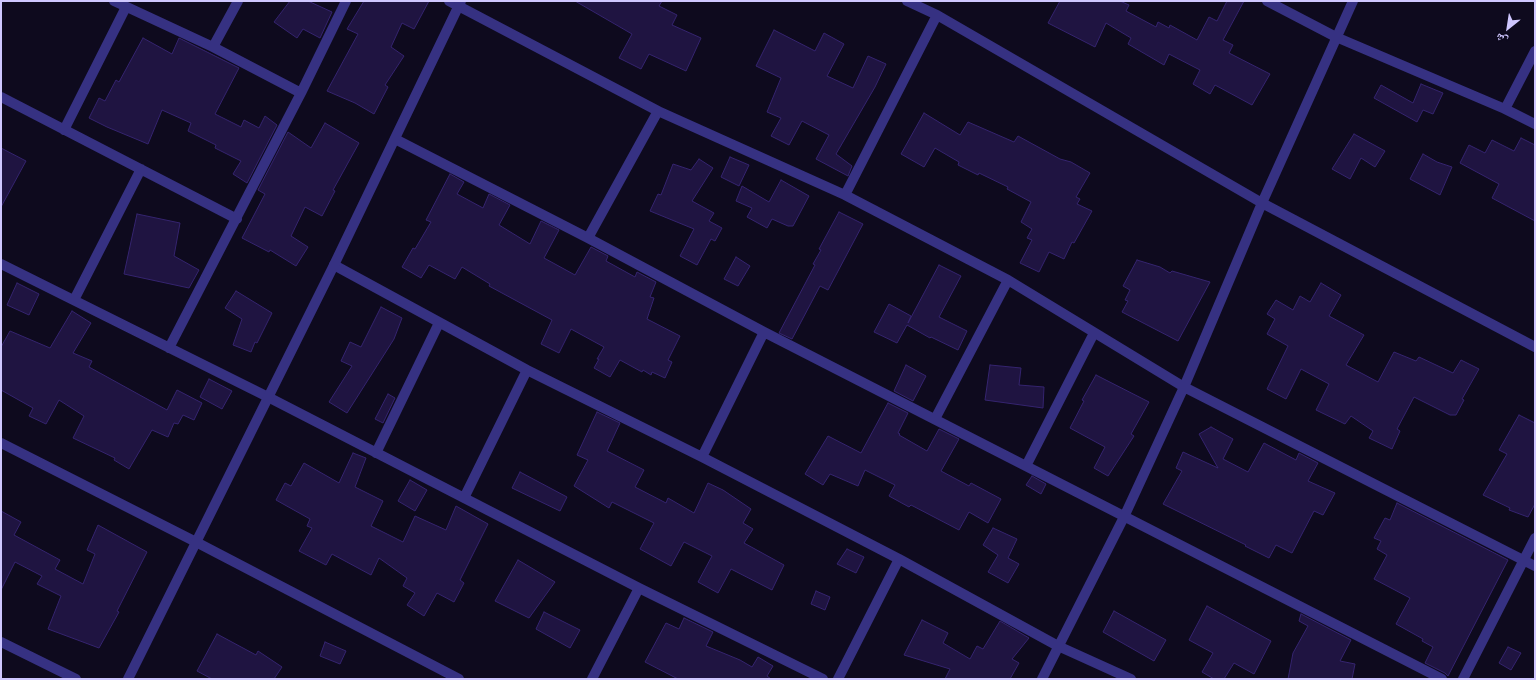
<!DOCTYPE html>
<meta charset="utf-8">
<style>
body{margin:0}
#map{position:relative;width:1536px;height:680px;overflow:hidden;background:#0e0a1e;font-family:Karla,"Noto Naskh Arabic",sans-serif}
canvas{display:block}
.frame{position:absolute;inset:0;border:2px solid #cfc7ff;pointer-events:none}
.north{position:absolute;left:1488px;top:8px;width:40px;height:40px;-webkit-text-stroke:3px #0e0a1e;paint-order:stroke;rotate:210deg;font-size:11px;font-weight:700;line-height:16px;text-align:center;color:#cfc7ff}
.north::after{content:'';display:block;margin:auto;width:14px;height:18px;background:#cfc7ff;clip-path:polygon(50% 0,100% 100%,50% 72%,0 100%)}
</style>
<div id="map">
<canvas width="1536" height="680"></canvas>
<div class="frame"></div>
<div class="north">ش</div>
</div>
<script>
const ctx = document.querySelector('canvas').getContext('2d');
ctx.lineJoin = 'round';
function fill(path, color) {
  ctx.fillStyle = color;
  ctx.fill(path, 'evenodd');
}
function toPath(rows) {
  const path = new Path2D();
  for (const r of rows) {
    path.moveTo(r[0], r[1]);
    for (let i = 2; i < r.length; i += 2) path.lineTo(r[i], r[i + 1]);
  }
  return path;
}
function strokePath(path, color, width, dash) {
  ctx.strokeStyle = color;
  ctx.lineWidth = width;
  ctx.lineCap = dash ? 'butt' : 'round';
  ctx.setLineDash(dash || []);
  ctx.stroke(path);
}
const building = toPath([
 [290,1,308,1,332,12,320,38,303,29,297,38,274,22,290,1],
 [364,1,429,1,414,29,402,23,391,47,404,56,385,85,388,87,374,114,355,103,327,91,358,34,347,29,364,1],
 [575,1,662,1,659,6,677,15,672,25,701,38,686,71,649,54,641,69,619,58,632,34,575,1],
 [1060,1,1120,1,1129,5,1126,11,1156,27,1158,22,1169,28,1170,25,1197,40,1209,17,1217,21,1227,1,1244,1,1223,40,1233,45,1229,53,1270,74,1252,105,1215,85,1210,94,1193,84,1200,70,1169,54,1164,65,1128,44,1131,38,1106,23,1095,47,1048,23,1060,1],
 [774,30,815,51,824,33,844,44,827,76,853,88,868,56,886,64,875,87,836,154,852,166,848,176,816,159,829,135,802,121,789,145,771,136,781,118,767,112,781,78,756,66,774,30],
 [143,38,172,54,179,38,239,68,215,114,241,127,244,120,259,128,265,116,277,125,247,183,233,174,241,161,215,148,216,145,188,131,191,123,162,110,148,144,107,127,89,118,99,98,105,101,116,80,119,82,143,38],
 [1421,84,1443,93,1433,114,1423,110,1417,122,1374,98,1381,85,1413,103,1421,84],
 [924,113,960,135,968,122,1014,142,1018,136,1060,159,1071,162,1090,173,1076,197,1080,199,1077,204,1092,211,1074,243,1072,242,1064,259,1049,252,1039,272,1020,263,1032,240,1027,238,1032,229,1021,222,1031,202,1007,189,1008,187,979,173,978,175,958,165,959,162,935,148,924,167,901,154,924,113],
 [325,123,359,143,333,190,335,191,322,216,305,207,291,236,308,247,296,266,270,250,269,252,242,238,265,194,258,190,288,132,311,148,325,123],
 [1354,134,1385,151,1375,167,1361,158,1350,179,1332,169,1354,134],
 [1521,138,1535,145,1535,221,1492,198,1499,184,1460,163,1469,145,1485,153,1492,140,1514,151,1521,138],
 [1,148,26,161,1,207,1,148],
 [1423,154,1437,162,1452,167,1440,195,1410,179,1423,154],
 [730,157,749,165,739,186,721,177,730,157],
 [699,159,713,168,692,201,714,213,709,221,722,228,715,241,711,239,697,265,680,256,694,229,650,211,658,194,661,195,673,164,691,170,699,159],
 [450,174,464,182,457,194,483,208,489,194,510,205,499,225,530,244,541,221,559,230,544,258,575,275,591,247,608,256,606,261,635,277,637,272,656,282,650,297,654,298,647,319,680,336,668,360,672,362,665,378,652,372,651,375,643,370,642,372,620,360,610,377,594,368,599,359,597,359,604,347,571,329,559,353,541,344,552,320,489,286,490,284,462,267,455,279,429,265,421,278,402,267,413,248,415,249,431,222,426,220,450,174],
 [781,180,809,196,793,226,788,226,772,219,767,228,747,217,752,208,736,201,742,186,769,202,781,180],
 [839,212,863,224,828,290,820,286,792,339,779,333,815,265,813,264,821,250,819,249,839,212],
 [137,214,180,223,174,256,199,270,189,288,124,274,137,214],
 [736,257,750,266,738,286,724,279,736,257],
 [1137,260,1160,267,1170,273,1172,271,1210,282,1178,341,1122,312,1128,301,1125,300,1130,290,1123,286,1137,260],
 [939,265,961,276,939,317,967,331,958,350,931,337,930,338,907,325,897,343,874,332,889,304,911,316,908,323,939,265],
 [17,283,39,294,29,315,7,305,17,283],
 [1321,283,1341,295,1329,316,1364,335,1346,365,1378,382,1394,352,1416,361,1419,357,1453,373,1461,360,1479,369,1462,399,1464,400,1456,415,1450,415,1414,397,1397,429,1400,431,1392,449,1369,438,1373,431,1351,416,1345,424,1316,410,1329,384,1301,369,1286,399,1267,389,1288,346,1267,334,1275,319,1267,314,1276,300,1293,310,1300,296,1310,302,1321,283],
 [236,291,272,313,257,343,255,342,251,352,233,345,242,319,225,308,236,291],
 [381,307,402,318,394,339,347,413,329,402,352,366,341,361,350,342,361,347,381,307],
 [72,311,91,323,73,353,92,361,89,367,167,410,177,390,202,403,194,420,183,415,178,424,174,423,168,437,152,430,129,469,114,460,115,458,73,438,84,416,59,400,46,424,29,416,33,408,1,390,1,347,10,331,50,348,72,311],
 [906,365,926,376,913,401,894,391,906,365],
 [990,365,1021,368,1019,385,1044,387,1043,408,985,400,990,365],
 [1096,375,1149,402,1131,434,1134,436,1108,476,1094,468,1105,447,1070,428,1084,401,1082,400,1096,375],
 [209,379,232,391,222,409,200,397,209,379],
 [388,394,395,398,383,423,375,419,388,394],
 [888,403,908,413,898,433,900,434,899,435,927,451,939,429,959,439,941,471,969,486,971,483,1001,499,988,523,969,512,959,530,911,505,909,507,889,496,895,485,865,470,858,486,830,474,823,485,805,474,828,436,861,453,888,403],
 [597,412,620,423,607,451,644,470,635,487,666,503,668,498,694,513,708,483,723,490,751,509,743,523,753,529,744,543,784,565,772,590,731,569,718,593,698,582,712,556,684,542,671,566,660,560,640,549,654,523,612,502,609,508,574,486,588,460,577,455,597,412],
 [1519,415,1535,423,1535,504,1528,517,1509,510,1510,508,1483,495,1507,454,1499,450,1519,415],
 [1211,427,1233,439,1223,459,1248,472,1264,443,1296,460,1299,453,1318,463,1308,481,1335,493,1323,515,1314,511,1292,553,1276,545,1269,558,1245,546,1246,545,1163,504,1182,471,1176,468,1183,452,1218,468,1199,434,1211,427],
 [353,453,366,458,355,487,383,501,371,526,403,542,415,516,446,530,456,506,488,524,460,580,464,583,454,602,437,593,424,616,407,605,415,593,403,586,407,578,379,558,371,575,332,554,326,565,299,551,312,528,307,526,310,519,276,500,285,483,291,486,304,463,339,483,353,453],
 [520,472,567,497,560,511,512,488,520,472],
 [1032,476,1046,484,1041,494,1026,485,1032,476],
 [410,480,427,490,415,511,398,501,410,480],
 [1397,503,1508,560,1448,676,1445,673,1425,663,1433,647,1422,641,1423,639,1396,624,1410,598,1374,579,1387,555,1377,549,1381,541,1374,538,1385,518,1390,520,1397,503],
 [1,511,21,522,14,535,60,560,55,569,83,584,95,554,87,550,98,525,147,552,117,611,119,612,99,648,48,629,61,596,37,584,42,576,15,562,1,590,1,511],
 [993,528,1017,539,1008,558,1019,564,1008,583,988,572,998,555,983,545,993,528],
 [847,549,864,557,856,573,837,564,847,549],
 [518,560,555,582,529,618,495,601,518,560],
 [816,591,830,597,825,610,811,604,816,591],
 [1207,606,1271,641,1254,674,1234,663,1224,679,1214,679,1202,672,1213,653,1189,640,1207,606],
 [1114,611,1166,640,1154,661,1103,632,1114,611],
 [544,612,580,630,570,648,536,629,544,612],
 [1301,614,1351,640,1340,661,1355,664,1352,679,1288,679,1293,653,1308,626,1299,621,1301,614],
 [684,618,713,632,706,646,740,660,752,667,758,657,773,666,767,676,771,679,678,679,645,662,666,623,679,629,684,618],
 [922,620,948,633,943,643,970,659,977,646,983,649,1000,621,1029,638,1012,659,1019,663,1010,679,945,679,950,669,904,655,922,620],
 [217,634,256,655,258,651,282,667,274,679,212,679,197,671,217,634],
 [325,642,346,651,340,664,320,656,325,642],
 [1508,647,1521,653,1511,670,1499,663,1508,647]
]);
const minor = toPath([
 [114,1,213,47,301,93],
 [449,1,658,111,845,195,1008,280,1184,387,1535,566],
 [907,1,937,15,1262,203,1535,347],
 [1267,1,1336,37,1505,109,1535,124],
 [213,47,238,1],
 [1,97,237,219],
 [1505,109,1535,51],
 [64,130,126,7],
 [395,139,588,238,764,332,1442,679],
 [845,195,937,15],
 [588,238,658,111],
 [1,264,268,397,639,588,823,679],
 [334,265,527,370,702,457,899,559,1058,646,1131,679],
 [74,300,141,169],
 [169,348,301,93,346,1],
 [935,419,1008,280],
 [1,443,196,542,459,679],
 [376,453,439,323],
 [702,457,764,332],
 [1026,466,1094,333],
 [464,498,527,370],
 [1,642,76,679],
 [592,679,639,588],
 [838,679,899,559],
 [1042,679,1124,517,1184,387,1262,203,1353,1],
 [1463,679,1535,538]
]);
const tertiary = toPath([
 [128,679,334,265,461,1]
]);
fill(building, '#1f1441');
strokePath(building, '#35246f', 1);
strokePath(minor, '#363182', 10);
strokePath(tertiary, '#363182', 10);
</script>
